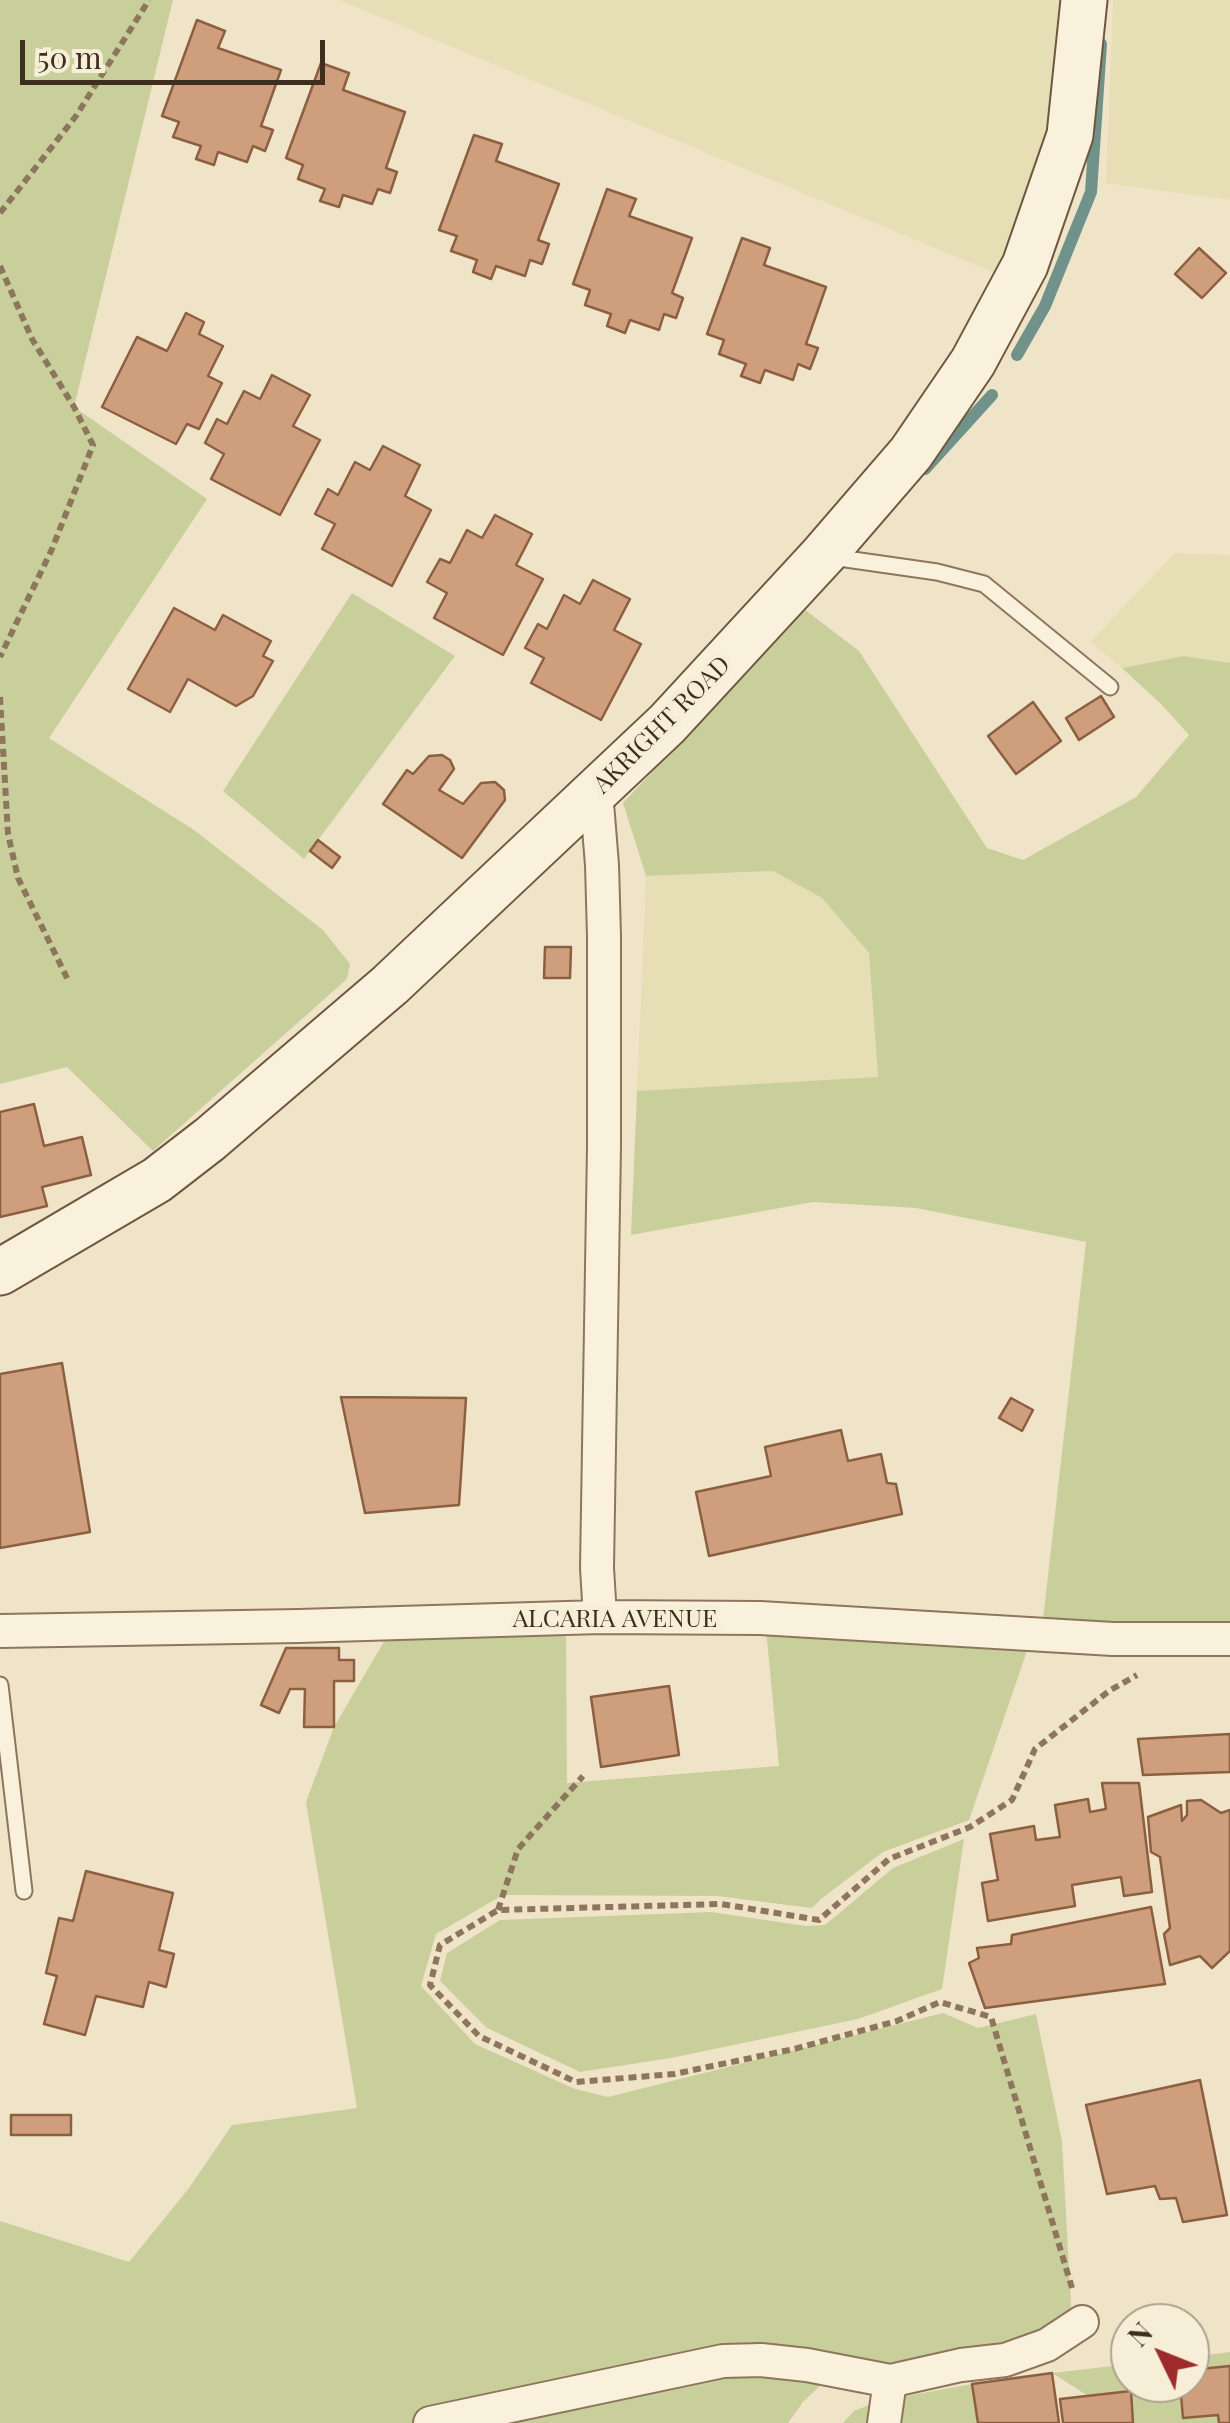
<!DOCTYPE html>
<style>
body{margin:0}
#map{position:relative;width:1230px;height:2423px;overflow:hidden;background:#f0e4c8;font-family:"Playfair Display",serif}
canvas{display:block}
.north{position:absolute;left:1110px;top:2303px;width:100px;height:100px;box-sizing:border-box;background:#f7eed8;border:2px solid #ada18e;border-radius:50%;rotate:313deg;font-size:28px;font-weight:700;line-height:40px;text-align:center;color:#3d2e20}
.north::after{content:'';display:block;margin:auto;width:35px;height:45px;background:#9e2a2b;clip-path:polygon(50% 0,100% 100%,50% 72%,0 100%)}
.scale{position:absolute;left:20px;top:40px;width:305px;height:45px;box-sizing:border-box;border:5px solid #3d2e20;border-top:0;padding-left:12px;font-size:30px;line-height:35px;white-space:nowrap;color:#3d2e20;-webkit-text-stroke:8px #f7eed8;paint-order:stroke}
</style>
<div id="map">
<canvas width="1230" height="2423"></canvas>
<div class="north">N</div>
<div class="scale">50 m</div>
</div>
<script>
const ctx = document.querySelector('canvas').getContext('2d');
ctx.lineJoin = 'round';
function fill(path, color) {
  ctx.fillStyle = color;
  ctx.fill(path, 'evenodd');
}
function toPath(rows) {
  const path = new Path2D();
  for (const r of rows) {
    path.moveTo(r[0], r[1]);
    for (let i = 2; i < r.length; i += 2) path.lineTo(r[i], r[i + 1]);
  }
  return path;
}
function strokePath(path, color, width, dash) {
  ctx.strokeStyle = color;
  ctx.lineWidth = width;
  ctx.lineCap = dash ? 'butt' : 'round';
  ctx.setLineDash(dash || []);
  ctx.stroke(path);
}
function drawText(font, color, halo, rows, align = 'center') {
  ctx.font = font + ' "Playfair Display",serif';
  ctx.lineWidth = 10;
  ctx.setLineDash([]);
  ctx.textBaseline = 'middle';
  ctx.strokeStyle = halo;
  ctx.fillStyle = color;
  for (const [text, x, y, turn = 0] of rows) {
    ctx.save();
    ctx.translate(x, y);
    ctx.rotate((+turn || 0) * Math.PI / 180);
    ctx.textAlign = isNaN(turn) ? turn : align;
    if (halo) ctx.strokeText(text, 0, 0);
    ctx.fillText(text, 0, 0);
    ctx.restore();
  }
}
const farmland = toPath([
 [339,0,1069,0,1056,146,1000,275],
 [1113,0,1230,0,1230,200,1106,183],
 [1175,553,1230,555,1230,663,1184,656,1122,668,1090,642],
 [773,871,822,898,869,953,878,1078,637,1091,646,876]
]);
const green = toPath([
 [0,0,173,0,74,407,207,499,49,738,194,830,323,930,350,964,347,979,153,1151,67,1067,0,1084],
 [352,593,455,656,304,859,223,791],
 [804,609,859,651,987,848,1023,860,1136,797,1189,735,1162,705,1122,668,1184,656,1230,663,1230,1626,1043,1619,1086,1242,916,1208,813,1202,631,1235,637,1091,878,1077,869,953,822,898,773,871,646,876,623,803],
 [766,1629,1028,1648,969,1820,883,1852,821,1899,812,1908,717,1896,503,1895,436,1934,421,1986,475,2044,575,2089,608,2097,943,2013,978,2028,1036,2014,1062,2141,1071,2304,1069,2338,988,2352,856,2366,823,2383,803,2402,788,2423,0,2423,0,2221,129,2262,189,2188,232,2125,357,2108,306,1802,334,1727,386,1638,566,1635,567,1783,779,1766],
 [964,1839,942,1989,858,2019,671,2058,580,2072,487,2028,440,1981,447,1953,500,1920,711,1912,806,1926,825,1925,893,1868],
 [1230,2352,1230,2423,1102,2423,1085,2394,1052,2373,1130,2364,1130,2383,1190,2383,1190,2357],
 [1025,2381,999,2423,843,2423,854,2411,879,2401,972,2384]
]);
const stream = toPath([
 [1017,355,1045,306,1091,192,1101,44],
 [925,469,992,395]
]);
const building = toPath([
 [197,20,225,31,218,48,281,70,261,126,273,130,265,151,253,146,247,162,218,152,214,165,196,159,201,146,173,137,179,122,162,116,197,20],
 [321,63,349,73,343,90,405,112,386,168,397,172,390,193,378,189,372,204,343,195,339,207,320,201,325,189,298,179,303,165,286,158,321,63],
 [474,135,502,144,496,161,559,184,538,240,549,244,542,264,530,260,525,276,496,266,491,279,473,272,477,260,451,251,457,236,439,230,474,135],
 [607,189,636,199,629,216,692,238,672,293,683,298,676,318,664,314,659,330,630,320,625,333,607,326,611,314,585,305,590,290,573,284,607,189],
 [742,238,770,248,764,265,826,287,806,344,818,348,810,369,798,364,793,380,765,370,760,383,741,376,746,364,719,354,724,340,707,334,742,238],
 [1199,248,1226,273,1202,298,1175,274,1199,248],
 [186,313,204,322,199,334,223,346,208,376,222,383,199,429,187,424,176,444,102,407,137,337,167,351,186,313],
 [272,375,310,395,293,426,320,440,280,515,211,479,224,454,205,443,217,419,227,424,244,391,260,399,272,375],
 [383,446,420,465,405,496,431,510,392,586,322,549,335,524,315,514,328,489,338,495,355,462,370,470,383,446],
 [495,515,532,534,516,565,543,579,503,655,434,618,447,593,427,582,440,559,450,563,467,530,482,538,495,515],
 [593,580,630,599,614,630,641,644,601,720,531,683,544,658,525,648,538,624,547,629,564,595,580,604,593,580],
 [174,608,215,630,223,615,271,641,263,656,273,661,253,696,236,706,188,679,170,712,128,689,174,608],
 [1101,696,1114,717,1079,740,1066,718,1101,696],
 [1033,702,1061,741,1016,774,988,736,1033,702],
 [442,755,450,760,454,769,439,790,463,804,481,783,495,782,504,790,505,800,462,858,383,804,407,770,413,774,429,756,442,755],
 [318,840,340,857,332,868,310,851,318,840],
 [545,947,571,947,570,978,544,978,545,947],
 [34,1104,44,1146,82,1137,91,1175,42,1187,47,1206,0,1217,0,1112,34,1104],
 [62,1363,90,1532,0,1548,0,1374,62,1363],
 [341,1397,466,1398,459,1505,365,1513,341,1397],
 [1011,1398,1033,1410,1022,1431,999,1418,1011,1398],
 [841,1430,848,1461,881,1454,887,1483,896,1484,902,1514,709,1556,696,1492,771,1476,765,1447,841,1430],
 [286,1648,339,1648,339,1660,354,1660,354,1681,334,1681,334,1727,304,1727,305,1689,290,1689,279,1713,261,1705,286,1648],
 [669,1686,679,1755,601,1767,591,1697,669,1686],
 [1230,1734,1230,1772,1143,1775,1138,1739,1230,1734],
 [1102,1783,1139,1783,1152,1892,1124,1896,1121,1877,1072,1885,1075,1906,988,1921,982,1883,998,1880,990,1834,1034,1826,1036,1840,1060,1837,1055,1805,1088,1799,1090,1812,1106,1809,1102,1783],
 [1201,1800,1221,1813,1230,1810,1230,1951,1212,1968,1200,1956,1170,1965,1164,1934,1170,1928,1160,1857,1151,1852,1148,1817,1181,1805,1182,1821,1187,1815,1187,1801,1201,1800],
 [86,1871,173,1893,159,1950,174,1954,166,1987,149,1982,143,2007,96,1996,85,2035,44,2024,57,1976,46,1973,59,1918,73,1921,86,1871],
 [1151,1907,1165,1984,985,2008,969,1963,979,1958,977,1948,1011,1944,1012,1935,1151,1907],
 [1200,2080,1227,2215,1183,2222,1176,2198,1160,2199,1155,2186,1107,2194,1086,2105,1200,2080],
 [11,2115,71,2115,71,2135,11,2135,11,2115],
 [1230,2366,1230,2423,1219,2423,1218,2415,1183,2418,1180,2383,1190,2383,1190,2370,1230,2366],
 [1052,2373,1059,2423,978,2423,972,2384,1052,2373],
 [1131,2391,1133,2423,1063,2423,1060,2399,1131,2391]
]);
const path = toPath([
 [0,213,76,116,149,0],
 [0,266,32,339,74,407,93,445,52,549,0,657],
 [0,697,8,834,18,878,69,982],
 [498,1910,518,1849,583,1776],
 [1072,2288,991,2017,940,2002,897,2021,794,2049,674,2074,576,2082,479,2036,430,1985,440,1945,498,1910,721,1904,819,1920,889,1859,970,1827,1012,1800,1035,1749,1109,1691,1137,1675]
]);
const lane = toPath([
 [832,557,937,572,984,584,1110,687],
 [0,1685,24,1891]
]);
const street = toPath([
 [596,791,602,865,604,936,604,1147,597,1568,600,1617],
 [0,1631,299,1626,600,1617,760,1618,1113,1639,1230,1639],
 [430,2423,723,2361,761,2360,807,2365,890,2381],
 [884,2423,890,2381,961,2365,1005,2360,1047,2345,1082,2322]
]);
const secondary = toPath([
 [0,1272,157,1180,210,1139,390,985,667,724,823,555,911,453,973,362,1025,265,1070,135,1084,0]
]);
const streetNames = [
 ["AKRIGHT ROAD",662,725,-45],
 ["ALCARIA AVENUE",615,1619]
];
fill(farmland, '#e6deb5');
fill(green, '#c9cf9b');
strokePath(stream, '#6f938a', 12);
fill(building, '#cf9f7d');
strokePath(building, '#8d5f41', 2.5);
strokePath(lane, '#8d765c', 19);
strokePath(street, '#8d765c', 36);
strokePath(secondary, '#6f573f', 49);
strokePath(path, '#8d765c', 6, [8, 5]);
strokePath(lane, '#faf1dc', 15);
strokePath(street, '#faf1dc', 32);
strokePath(secondary, '#faf1dc', 45);
drawText('25px', '#3d2e20', '#f7eed8', streetNames);
</script>
